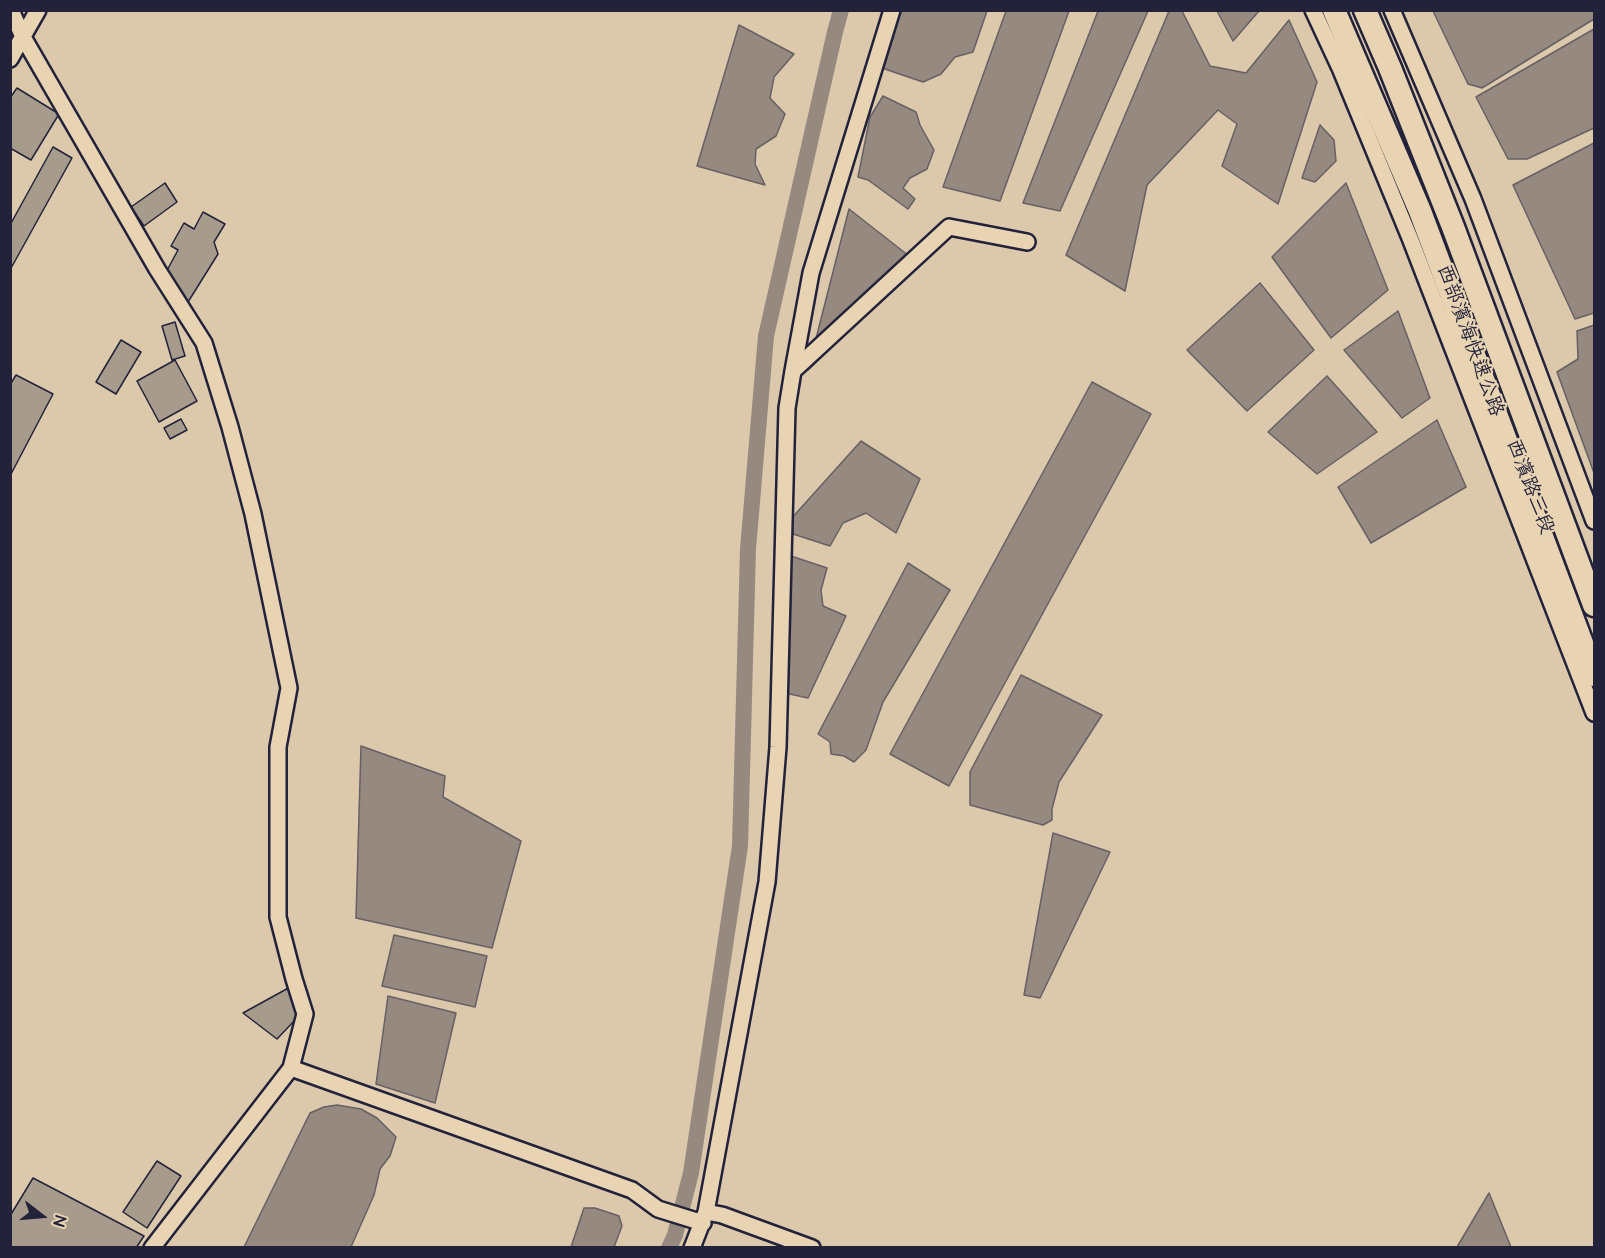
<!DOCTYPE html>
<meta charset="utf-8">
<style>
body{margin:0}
#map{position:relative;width:1605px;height:1258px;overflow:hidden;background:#dcc8ab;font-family:"Architects Daughter",sans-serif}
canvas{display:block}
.frame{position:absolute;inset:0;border:12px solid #22223b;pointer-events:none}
.north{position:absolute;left:12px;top:1186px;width:60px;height:60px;-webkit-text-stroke:4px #e8d3b2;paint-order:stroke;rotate:106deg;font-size:16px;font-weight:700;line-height:24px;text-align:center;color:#22223b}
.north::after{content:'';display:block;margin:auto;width:21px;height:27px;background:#22223b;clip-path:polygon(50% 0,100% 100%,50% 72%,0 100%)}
</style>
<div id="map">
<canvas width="1605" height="1258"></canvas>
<div class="frame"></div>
<div class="north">N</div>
</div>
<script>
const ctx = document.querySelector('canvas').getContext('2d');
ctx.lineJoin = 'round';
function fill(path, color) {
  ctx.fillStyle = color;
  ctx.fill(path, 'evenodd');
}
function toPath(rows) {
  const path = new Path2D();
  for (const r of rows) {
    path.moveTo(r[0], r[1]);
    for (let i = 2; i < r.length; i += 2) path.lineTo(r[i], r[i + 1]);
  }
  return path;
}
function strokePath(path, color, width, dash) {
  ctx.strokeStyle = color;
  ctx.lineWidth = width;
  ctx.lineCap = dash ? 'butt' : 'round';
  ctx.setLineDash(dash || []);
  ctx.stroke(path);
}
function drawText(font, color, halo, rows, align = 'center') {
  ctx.font = font + ' "Architects Daughter","LXGW WenKai TC",sans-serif';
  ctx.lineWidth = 4.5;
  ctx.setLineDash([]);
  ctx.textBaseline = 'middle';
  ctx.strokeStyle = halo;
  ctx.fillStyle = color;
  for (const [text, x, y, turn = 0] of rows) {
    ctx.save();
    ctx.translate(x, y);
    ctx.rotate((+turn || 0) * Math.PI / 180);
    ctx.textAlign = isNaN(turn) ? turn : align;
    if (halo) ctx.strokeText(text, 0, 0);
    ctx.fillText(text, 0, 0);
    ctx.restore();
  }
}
const water = toPath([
 [893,11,987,11,973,52,955,57,941,74,923,82,876,66,893,11],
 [1006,11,1069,11,1000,201,943,187,1006,11],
 [1098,11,1148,11,1060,211,1023,203,1098,11],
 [1169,11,1182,11,1210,66,1246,73,1289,20,1317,82,1278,204,1222,166,1237,124,1218,110,1147,185,1125,291,1066,255,1169,11],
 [1217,11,1259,11,1233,41,1217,11],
 [1433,11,1594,11,1594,19,1482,88,1468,84,1433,11],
 [739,25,794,54,774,77,770,98,785,114,776,136,756,149,755,164,765,185,697,166,739,25],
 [1594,29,1594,128,1527,159,1508,159,1476,97,1594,29],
 [883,96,916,112,920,125,934,150,927,169,910,178,903,188,915,199,908,209,868,180,858,177,870,117,883,96],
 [1320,125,1334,140,1336,161,1315,182,1302,178,1320,125],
 [1594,143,1594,313,1575,319,1513,185,1594,143],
 [1346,183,1388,290,1331,338,1272,257,1346,183],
 [849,209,918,263,808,370,849,209],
 [1260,283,1314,350,1247,411,1187,350,1260,283],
 [1398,311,1430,398,1402,418,1344,350,1398,311],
 [1594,325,1594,473,1557,372,1578,359,1577,331,1594,325],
 [1327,376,1377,432,1317,474,1268,432,1327,376],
 [1092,382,1151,414,949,786,890,754,1092,382],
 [1437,420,1466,487,1371,543,1338,487,1437,420],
 [861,441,920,479,896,533,866,513,843,523,830,546,793,534,790,520,861,441],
 [791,556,827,568,821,590,823,606,846,616,808,698,785,693,791,556],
 [908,563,950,590,883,702,866,750,854,762,844,756,831,754,830,742,818,734,908,563],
 [1021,675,1102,715,1059,782,1052,809,1052,820,1043,825,970,805,970,772,1021,675],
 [361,746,445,776,443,797,521,841,492,948,356,918,361,746],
 [1053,833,1110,852,1040,998,1024,995,1053,833],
 [394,935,487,956,475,1007,382,986,394,935],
 [388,996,456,1013,435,1103,376,1084,388,996],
 [337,1105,361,1109,377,1118,396,1137,390,1156,380,1169,374,1195,351,1247,244,1247,310,1113,324,1107,337,1105],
 [1489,1193,1511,1247,1457,1247,1489,1193],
 [584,1208,595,1208,619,1216,622,1226,614,1247,571,1247,584,1208]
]);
const canal = toPath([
 [669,1248,675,1235,691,1173,740,846,748,549,766,336,835,32,841,10]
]);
const building = toPath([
 [17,88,59,114,31,160,10,148,10,98,17,88],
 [53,147,72,158,10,270,10,225,53,147],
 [165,183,177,202,144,226,131,207,165,183],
 [203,212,225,224,214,242,218,254,188,302,165,274,178,250,171,246,184,223,194,229,203,212],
 [175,322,185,356,172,360,162,326,175,322],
 [121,340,141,352,116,394,96,382,121,340],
 [175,360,197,401,159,422,137,381,175,360],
 [16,375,53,394,10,476,10,385,16,375],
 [181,419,187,430,170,439,164,428,181,419],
 [292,986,297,1018,277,1039,243,1013,292,986],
 [157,1161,181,1176,147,1228,123,1212,157,1161],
 [33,1178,144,1236,136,1248,10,1248,10,1216,33,1178]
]);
const minor = toPath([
 [11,10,23,37,157,269,204,343,230,427,253,514,289,688,278,747,278,917,294,979,305,1014,291,1068,152,1248],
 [1313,10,1340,68,1410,238,1594,713],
 [1392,10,1473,199,1594,521],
 [10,59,38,10],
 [793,371,949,227,1027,242],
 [291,1068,632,1190,658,1209,703,1223],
 [706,1212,722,1215,812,1248],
 [692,1248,706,1212,767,882,778,747,787,408,793,371,811,273,892,10]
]);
const highway = toPath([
 [1334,10,1420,211,1594,675],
 [1365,10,1390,68,1453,227,1594,605]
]);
const streetNames = [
 ["西部濱海快速公路",1469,341,70],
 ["西濱路三段",1529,487,69]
];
fill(water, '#958980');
strokePath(water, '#676064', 1.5);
strokePath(canal, '#958980', 16);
fill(building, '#a79b8b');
strokePath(building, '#22223b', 1.5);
strokePath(minor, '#22223b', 20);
strokePath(highway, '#22223b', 27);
strokePath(minor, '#e8d3b2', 15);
strokePath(highway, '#e8d3b2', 22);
drawText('20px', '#22223b', '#e8d3b2', streetNames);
</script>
